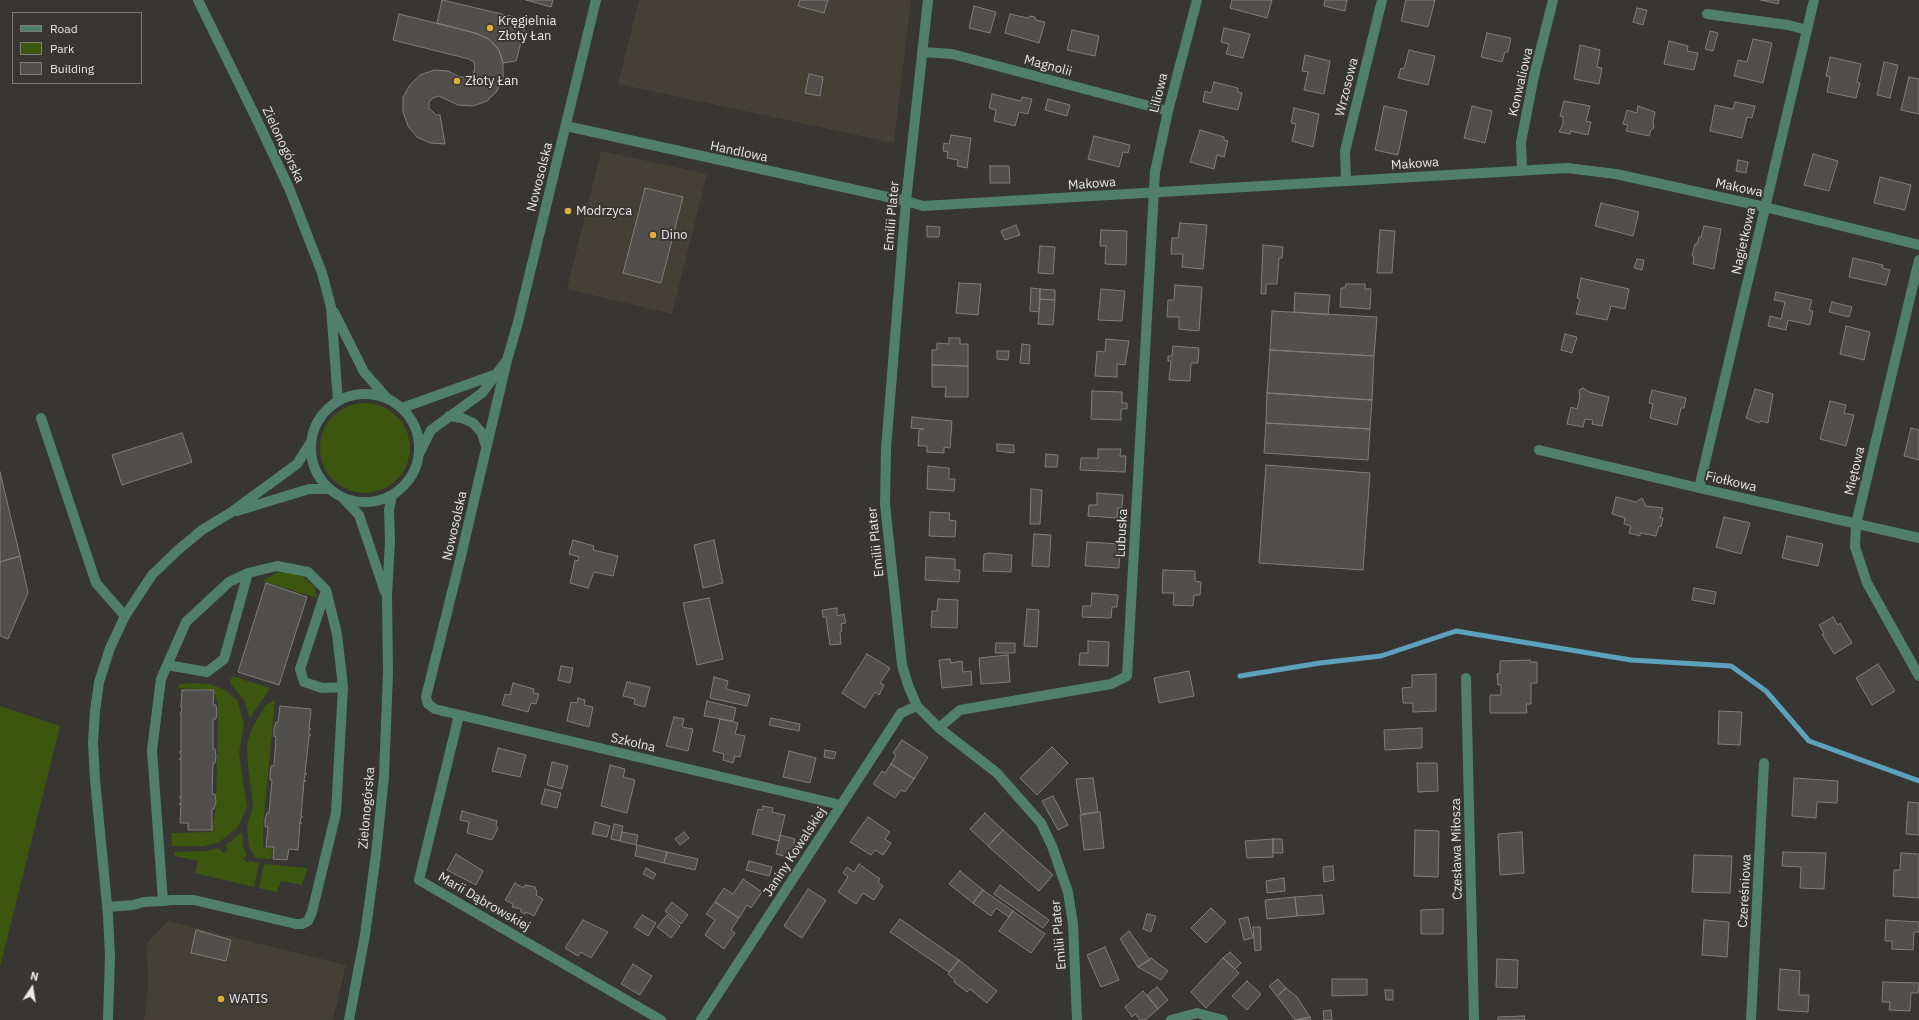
<!DOCTYPE html>
<meta charset="utf-8">
<style>
body{margin:0}
#map{position:relative;width:1919px;height:1020px;overflow:hidden;background:#373633;font-family:"IBM Plex Sans",sans-serif}
canvas{display:block}
.legend{position:absolute;left:12px;top:12px;width:130px;height:72px;box-sizing:border-box;background:#373633;border:1px solid #7e7d7b;margin:0;padding:5px 7px;list-style:none;font-size:12px;color:#e9e8e7}
.legend li{display:flex;align-items:center;gap:8px;height:20px}
.legend b{width:20px;border:1px solid #7e7d7b}
.north{position:absolute;left:12px;top:968px;width:40px;height:40px;-webkit-text-stroke:3px #373633;paint-order:stroke;rotate:12deg;font-size:11px;font-weight:700;line-height:16px;text-align:center;color:#e9e8e7}
.north::after{content:'';display:block;margin:auto;width:14px;height:18px;background:#e9e8e7;clip-path:polygon(50% 0,100% 100%,50% 72%,0 100%)}
</style>
<div id="map">
<canvas width="1919" height="1020"></canvas>
<ul class="legend">
<li><b style="height:5px;background:#517f6d"></b>Road</li>
<li><b style="height:11px;background:#3c560f"></b>Park</li>
<li><b style="height:11px;background:#504f4c"></b>Building</li>
</ul>
<div class="north">N</div>
</div>
<script>
const ctx = document.querySelector('canvas').getContext('2d');
ctx.lineJoin = 'round';
function fill(path, color) {
  ctx.fillStyle = color;
  ctx.fill(path, 'evenodd');
}
function toPath(rows) {
  const path = new Path2D();
  for (const r of rows) {
    if (r.length === 3) {
      path.moveTo(r[0] + r[2], r[1]);
      path.arc(r[0], r[1], r[2], 0, 2 * Math.PI);
      continue;
    }
    path.moveTo(r[0], r[1]);
    for (let i = 2; i < r.length; i += 2) path.lineTo(r[i], r[i + 1]);
  }
  return path;
}
function strokePath(path, color, width, dash) {
  ctx.strokeStyle = color;
  ctx.lineWidth = width;
  ctx.lineCap = dash ? 'butt' : 'round';
  ctx.setLineDash(dash || []);
  ctx.stroke(path);
}
function drawText(font, color, halo, rows, align = 'center') {
  ctx.font = font + ' "IBM Plex Sans",sans-serif';
  ctx.lineWidth = 4;
  ctx.setLineDash([]);
  ctx.textBaseline = 'middle';
  ctx.strokeStyle = halo;
  ctx.fillStyle = color;
  for (const [text, x, y, turn = 0] of rows) {
    ctx.save();
    ctx.translate(x, y);
    ctx.rotate((+turn || 0) * Math.PI / 180);
    ctx.textAlign = isNaN(turn) ? turn : align;
    if (halo) ctx.strokeText(text, 0, 0);
    ctx.fillText(text, 0, 0);
    ctx.restore();
  }
}
const built = toPath([
 [639,0,911,0,894,143,618,84],
 [601,151,707,174,672,314,567,289],
 [168,921,346,965,333,1020,144,1020,148,988,147,943]
]);
const green = toPath([
 [365,448,45],
 [278,572,299,574,314,586,317,598,262,581],
 [232,676,270,688,250,718,244,700,230,683],
 [193,683,210,684,225,690,238,701,244,725,239,753,247,807,238,827,218,843,203,846,172,846,171,833,211,832,216,808,218,705,214,690,178,688,179,684],
 [275,700,263,827,263,847,273,849,271,859,256,858,249,847,247,826,253,806,248,766,247,743,253,726,266,705],
 [0,706,60,726,0,967],
 [242,832,243,847,247,855,243,858,247,863,251,861,259,863,254,887,195,873,198,861,175,856,174,852,207,851,219,848,223,853,228,850,225,846],
 [264,864,307,868,302,885,281,881,277,892,259,888]
]);
const stream = toPath([
 [1240,676,1320,663,1381,656,1456,631,1631,660,1731,666,1766,691,1809,741,1919,781]
]);
const building = toPath([
 [442,0,527,20,516,61,503,63,499,50,489,39,475,33,437,23,442,0],
 [526,0,553,0,551,7,526,0],
 [800,0,828,0,824,13,798,6,800,0],
 [1232,0,1272,0,1267,18,1230,8,1232,0],
 [1325,0,1347,0,1345,11,1324,6,1325,0],
 [1406,0,1435,0,1428,27,1401,21,1406,0],
 [1761,0,1779,0,1778,4,1761,0],
 [974,6,996,12,990,33,969,28,974,6],
 [1637,8,1647,10,1643,25,1633,22,1637,8],
 [399,14,475,33,489,39,499,50,503,63,503,78,497,91,487,101,473,106,458,105,439,96,433,98,429,102,429,108,436,115,440,115,445,144,430,143,417,137,408,126,403,112,403,97,410,85,420,75,434,70,448,71,460,77,468,77,473,74,475,68,474,62,469,59,393,40,399,14],
 [1010,14,1028,18,1030,16,1035,17,1036,20,1045,22,1039,43,1005,33,1010,14],
 [1224,28,1250,34,1243,58,1226,54,1229,44,1221,42,1224,28],
 [1072,30,1099,36,1095,56,1067,50,1072,30],
 [1710,31,1718,33,1713,51,1705,49,1710,31],
 [1487,33,1511,38,1508,52,1505,52,1502,62,1481,57,1487,33],
 [1753,39,1772,43,1763,83,1734,76,1738,60,1747,62,1753,39],
 [1669,41,1688,46,1687,51,1698,53,1694,70,1664,64,1669,41],
 [1580,45,1600,50,1597,67,1602,68,1599,84,1574,79,1580,45],
 [1409,50,1435,56,1428,85,1398,78,1401,68,1404,69,1409,50],
 [1305,55,1330,61,1324,94,1304,90,1308,72,1302,71,1305,55],
 [1830,57,1861,64,1857,82,1860,83,1856,98,1827,92,1830,77,1826,76,1830,57],
 [1884,62,1898,65,1890,98,1877,95,1884,62],
 [809,74,823,77,820,96,805,93,809,74],
 [1909,77,1919,79,1919,114,1901,110,1909,77],
 [1214,82,1238,88,1238,92,1242,93,1238,110,1203,102,1205,91,1211,93,1214,82],
 [992,94,1021,101,1022,97,1032,99,1028,114,1019,112,1015,126,994,121,996,110,989,108,992,94],
 [1048,99,1070,105,1067,116,1045,110,1048,99],
 [1564,101,1590,106,1586,121,1591,122,1588,135,1570,131,1570,134,1559,132,1563,124,1563,117,1560,116,1564,101],
 [1735,102,1755,106,1752,118,1747,117,1742,138,1710,131,1715,105,1733,109,1735,102],
 [1384,106,1407,111,1398,155,1375,150,1384,106],
 [1472,106,1492,111,1485,143,1464,138,1472,106],
 [1638,106,1655,112,1653,122,1654,128,1651,130,1649,136,1626,131,1628,125,1623,124,1627,110,1637,113,1638,106],
 [1294,108,1319,114,1313,147,1292,141,1296,124,1291,123,1294,108],
 [1200,130,1224,137,1224,140,1228,141,1224,157,1217,155,1214,169,1190,162,1200,130],
 [951,135,971,138,967,168,957,166,958,160,947,158,948,152,943,151,944,143,949,144,951,135],
 [1094,136,1130,145,1128,153,1123,152,1119,167,1088,159,1094,136],
 [1813,154,1838,161,1829,191,1804,185,1813,154],
 [1738,160,1748,162,1746,173,1736,171,1738,160],
 [990,166,1009,166,1010,183,990,183,990,166],
 [1880,177,1911,185,1905,210,1874,203,1880,177],
 [645,188,683,197,661,283,623,273,645,188],
 [1601,203,1639,212,1633,236,1595,226,1601,203],
 [1180,223,1207,225,1203,269,1182,267,1183,254,1171,254,1172,238,1178,238,1180,223],
 [1016,225,1020,235,1005,240,1001,231,1016,225],
 [927,226,940,227,939,237,927,237,927,226],
 [1704,226,1721,229,1714,269,1693,264,1694,256,1692,256,1695,244,1697,244,1699,237,1701,237,1704,226],
 [1101,230,1127,231,1126,265,1105,264,1106,246,1100,246,1101,230],
 [1380,230,1395,231,1392,273,1377,273,1380,230],
 [1263,245,1283,247,1282,258,1279,258,1277,284,1266,284,1266,294,1261,294,1263,245],
 [1040,246,1055,247,1053,274,1038,273,1040,246],
 [1853,258,1883,265,1882,268,1890,270,1886,285,1849,277,1853,258],
 [1637,259,1644,260,1642,270,1634,268,1637,259],
 [1581,278,1629,289,1625,309,1611,306,1607,320,1576,314,1580,299,1577,298,1581,278],
 [959,283,981,284,978,315,956,313,959,283],
 [1346,284,1365,284,1365,289,1371,289,1370,309,1340,307,1341,288,1345,288,1346,284],
 [1175,285,1202,287,1199,331,1179,329,1179,317,1167,317,1168,300,1174,300,1175,285],
 [1031,288,1040,289,1039,312,1030,311,1031,288],
 [1040,289,1055,290,1055,300,1040,299,1040,289],
 [1101,289,1125,291,1122,321,1098,320,1101,289],
 [1776,292,1812,300,1809,310,1813,311,1810,325,1788,320,1786,330,1768,326,1770,316,1781,319,1785,302,1774,300,1776,292],
 [1295,293,1330,295,1328,315,1294,312,1295,293],
 [1040,299,1055,300,1053,325,1038,324,1040,299],
 [1832,302,1852,307,1849,317,1829,312,1832,302],
 [1272,311,1377,317,1374,356,1270,350,1272,311],
 [1846,326,1870,332,1864,360,1840,354,1846,326],
 [1565,334,1577,337,1572,353,1561,350,1565,334],
 [949,338,960,338,960,344,968,344,968,366,932,365,932,350,937,350,937,343,949,344,949,338],
 [1106,339,1129,341,1125,365,1117,364,1117,377,1095,376,1097,351,1105,352,1106,339],
 [1022,344,1030,345,1029,364,1020,363,1022,344],
 [1173,346,1199,348,1198,363,1191,363,1190,381,1169,380,1171,361,1168,361,1168,356,1172,356,1173,346],
 [1270,350,1374,356,1372,400,1267,393,1270,350],
 [997,351,1009,351,1008,360,997,359,997,351],
 [932,365,968,366,968,397,945,397,946,387,932,387,932,365],
 [1583,388,1589,392,1609,397,1602,426,1592,424,1593,420,1585,419,1583,427,1567,424,1571,407,1577,409,1580,397,1579,390,1583,388],
 [1755,389,1773,394,1768,423,1761,421,1759,423,1746,418,1755,389],
 [1652,390,1686,398,1684,408,1681,408,1677,425,1650,418,1653,404,1649,403,1652,390],
 [1092,391,1122,392,1122,403,1127,403,1127,409,1121,409,1121,420,1091,419,1092,391],
 [1267,393,1372,400,1370,429,1266,423,1267,393],
 [1830,401,1846,405,1844,413,1854,415,1846,446,1820,439,1830,401],
 [912,417,952,421,950,448,944,447,944,453,927,452,927,446,918,446,919,430,924,429,911,428,912,417],
 [1266,423,1370,429,1368,460,1264,453,1266,423],
 [1911,428,1919,430,1919,460,1904,456,1911,428],
 [182,433,192,462,122,485,112,455,182,433],
 [997,444,1014,445,1014,453,997,451,997,444],
 [1098,449,1121,449,1120,456,1126,456,1125,472,1080,470,1081,458,1098,458,1098,449],
 [1046,454,1058,455,1057,467,1045,467,1046,454],
 [1266,465,1370,473,1363,570,1259,563,1266,465],
 [928,466,949,468,949,479,955,479,954,491,927,489,928,466],
 [0,472,20,556,0,562,0,472],
 [1031,489,1042,490,1040,524,1030,524,1031,489],
 [1097,493,1123,495,1122,508,1118,508,1117,518,1088,516,1089,505,1097,505,1097,493],
 [1616,497,1636,502,1642,498,1646,506,1663,508,1660,518,1663,518,1661,527,1659,526,1656,536,1640,533,1640,536,1629,533,1631,526,1624,524,1625,518,1612,514,1616,497],
 [930,512,950,513,949,520,956,521,955,537,929,536,930,512],
 [1724,517,1750,523,1741,554,1716,547,1724,517],
 [1034,534,1051,535,1049,567,1032,566,1034,534],
 [1787,536,1823,544,1818,566,1782,558,1787,536],
 [573,540,594,546,593,550,618,556,613,576,594,572,588,588,570,583,575,560,578,561,579,557,569,554,573,540],
 [714,540,723,583,703,588,694,545,714,540],
 [1087,542,1120,544,1119,568,1085,566,1087,542],
 [989,553,1012,555,1011,572,983,571,984,554,989,553],
 [20,556,28,593,8,639,0,636,0,562,20,556],
 [926,557,955,559,955,570,960,570,959,582,925,580,926,557],
 [1163,570,1195,571,1195,581,1201,582,1200,595,1194,595,1193,606,1173,605,1174,593,1162,593,1163,570],
 [266,583,307,597,279,685,238,672,266,583],
 [1694,588,1716,592,1714,604,1692,600,1694,588],
 [1092,593,1118,595,1117,607,1112,607,1111,618,1082,617,1083,606,1091,606,1092,593],
 [709,598,723,659,697,665,683,603,709,598],
 [938,599,958,600,957,628,931,627,932,611,937,611,938,599],
 [837,608,837,616,844,614,846,623,841,624,842,631,840,632,841,644,830,645,826,617,823,617,822,610,837,608],
 [1027,609,1039,610,1037,647,1024,646,1027,609],
 [1833,617,1838,625,1840,623,1852,643,1834,654,1822,634,1824,633,1819,625,1833,617],
 [1088,641,1109,642,1108,666,1079,665,1080,653,1088,653,1088,641],
 [996,643,1015,643,1015,653,995,653,996,643],
 [867,654,890,668,880,683,884,685,879,695,875,692,865,708,842,693,867,654],
 [1008,655,1010,682,981,684,979,658,1008,655],
 [950,659,951,663,962,661,963,672,971,671,972,685,942,688,939,660,950,659],
 [1530,660,1530,662,1537,662,1537,683,1531,683,1531,704,1526,704,1527,713,1490,713,1490,695,1501,695,1501,685,1498,685,1497,674,1500,673,1500,661,1530,660],
 [1878,664,1895,691,1872,705,1856,678,1878,664],
 [561,666,573,668,570,683,558,680,561,666],
 [1189,671,1194,696,1159,703,1154,678,1189,671],
 [1436,674,1436,711,1413,712,1413,703,1403,703,1402,688,1412,687,1412,675,1436,674],
 [714,677,728,681,726,689,750,695,747,706,710,698,714,677],
 [627,682,650,687,645,707,634,704,635,699,623,696,627,682],
 [513,683,534,689,533,693,539,694,536,704,531,703,528,712,502,705,505,694,510,695,513,683],
 [182,690,214,690,213,705,216,705,217,713,216,719,213,719,213,749,215,749,216,757,215,763,213,763,212,794,215,794,216,802,214,809,212,809,212,830,188,830,188,823,180,823,181,805,179,804,181,804,181,798,179,797,181,797,181,760,179,759,181,759,181,753,179,752,181,752,181,714,180,713,181,713,182,707,180,706,181,706,182,690],
 [578,698,585,700,584,705,593,707,589,727,567,721,571,702,577,703,578,698],
 [707,701,736,708,733,721,704,716,707,701],
 [280,706,311,709,309,728,311,729,309,729,309,735,311,735,309,736,305,773,307,774,305,774,304,780,306,781,304,781,301,816,303,817,301,817,300,823,302,823,300,823,298,850,289,849,287,860,273,859,274,847,266,847,268,827,265,827,265,819,267,813,269,813,272,780,270,780,270,774,271,766,274,766,276,737,274,736,274,728,276,722,278,722,280,706],
 [1719,711,1742,712,1740,745,1718,744,1719,711],
 [674,717,684,719,682,727,693,729,688,751,666,746,674,717],
 [771,718,800,724,799,731,769,725,771,718],
 [720,719,738,723,735,734,745,736,740,757,735,756,733,763,723,760,724,754,713,751,720,719],
 [1422,728,1422,748,1385,750,1384,730,1422,728],
 [902,740,928,757,914,779,891,764,896,755,893,753,902,740],
 [1052,747,1068,763,1037,795,1020,778,1052,747],
 [498,748,526,755,520,777,492,771,498,748],
 [825,750,836,752,834,759,824,757,825,750],
 [789,751,816,758,810,783,783,777,789,751],
 [552,762,568,766,562,789,547,785,552,762],
 [1417,763,1437,763,1438,791,1418,792,1417,763],
 [891,764,914,779,905,792,901,790,895,798,873,784,882,771,885,773,891,764],
 [610,765,625,769,623,777,635,780,627,813,601,806,610,765],
 [1093,778,1098,812,1081,814,1076,779,1093,778],
 [1794,778,1838,781,1837,803,1817,802,1816,818,1792,816,1794,778],
 [545,789,561,793,557,808,541,804,545,789],
 [1053,796,1068,825,1058,830,1042,801,1053,796],
 [1908,802,1919,803,1919,835,1906,834,1908,802],
 [763,806,773,808,772,812,785,815,779,841,752,834,758,809,762,810,763,806],
 [462,811,497,821,496,826,498,828,492,840,467,833,469,822,460,820,462,811],
 [1100,812,1104,848,1084,850,1080,815,1100,812],
 [985,813,1003,830,988,846,970,829,985,813],
 [868,817,890,832,885,839,891,843,883,855,875,850,871,855,850,842,868,817],
 [595,822,610,826,607,837,592,834,595,822],
 [614,824,623,826,620,841,611,839,614,824],
 [1003,830,1053,875,1039,891,988,846,1003,830],
 [1415,830,1439,831,1438,877,1414,876,1415,830],
 [622,832,638,835,636,845,620,841,622,832],
 [684,832,689,838,680,845,675,839,684,832],
 [1522,832,1524,873,1500,875,1498,834,1522,832],
 [780,835,795,839,791,858,776,854,780,835],
 [1273,839,1282,839,1283,853,1273,853,1273,839],
 [1273,839,1273,857,1247,858,1245,841,1273,839],
 [637,845,667,852,664,863,635,856,637,845],
 [667,852,698,859,695,870,664,863,667,852],
 [1783,852,1826,853,1824,889,1800,888,1801,867,1782,866,1783,852],
 [1901,853,1919,854,1919,898,1893,896,1894,870,1900,870,1901,853],
 [456,854,483,871,476,885,447,870,456,854],
 [1694,855,1732,856,1730,893,1692,892,1694,855],
 [749,861,772,867,769,876,746,870,749,861],
 [859,864,880,879,878,882,883,886,874,900,863,893,856,904,838,892,848,877,843,873,847,867,854,872,859,864],
 [1333,866,1334,880,1324,882,1323,867,1333,866],
 [646,868,656,874,653,879,643,874,646,868],
 [960,871,983,890,973,903,949,884,960,871],
 [1284,878,1285,891,1267,893,1266,881,1284,878],
 [743,879,762,892,751,908,747,905,739,918,715,902,724,888,733,894,743,879],
 [515,883,523,888,525,885,535,887,537,892,536,895,543,899,534,916,526,912,525,914,521,912,521,909,512,907,513,904,505,900,515,883],
 [1000,885,1049,920,1043,928,994,894,1000,885],
 [808,889,826,900,802,938,784,926,808,889],
 [983,890,1013,911,1009,917,996,908,991,916,973,903,983,890],
 [1322,895,1324,914,1297,916,1295,897,1322,895],
 [1295,897,1297,916,1267,919,1265,900,1295,897],
 [672,902,688,915,681,924,665,911,672,902],
 [715,902,739,918,731,930,735,933,724,949,705,935,715,920,706,914,715,902],
 [1211,908,1226,922,1206,943,1191,928,1211,908],
 [1443,909,1443,934,1421,934,1421,910,1443,909],
 [1013,911,1045,934,1031,953,999,931,1013,911],
 [1147,914,1156,916,1151,932,1143,929,1147,914],
 [642,915,656,923,648,936,634,927,642,915],
 [667,915,680,926,671,938,657,927,667,915],
 [1248,917,1253,938,1244,940,1239,919,1248,917],
 [900,919,959,960,949,972,890,932,900,919],
 [583,920,608,932,591,958,581,952,578,956,565,948,583,920],
 [1704,920,1729,922,1727,957,1702,955,1704,920],
 [1886,920,1919,922,1919,932,1914,932,1913,950,1892,949,1892,941,1885,941,1886,920],
 [1253,927,1260,927,1261,950,1255,951,1253,927],
 [196,930,231,940,226,961,191,953,196,930],
 [1129,931,1150,960,1138,967,1120,939,1129,931],
 [1105,947,1119,980,1101,987,1087,955,1105,947],
 [1230,952,1241,963,1235,969,1223,958,1230,952],
 [1151,958,1168,971,1161,980,1138,967,1151,958],
 [1223,958,1239,973,1206,1008,1191,992,1223,958],
 [1497,959,1518,960,1517,988,1496,987,1497,959],
 [959,960,997,991,987,1003,970,989,967,992,954,982,955,980,948,974,959,960],
 [633,964,652,976,640,995,621,984,633,964],
 [1780,969,1800,971,1799,995,1809,995,1808,1012,1778,1010,1780,969],
 [1278,979,1286,988,1277,996,1269,986,1278,979],
 [1332,979,1367,979,1367,995,1332,996,1332,979],
 [1247,981,1261,994,1247,1010,1232,996,1247,981],
 [1883,982,1919,983,1918,993,1911,993,1910,1011,1889,1010,1890,1002,1882,1002,1883,982],
 [1157,987,1168,1000,1158,1009,1147,995,1157,987],
 [1286,988,1297,997,1310,1017,1295,1020,1277,996,1286,988],
 [1385,990,1393,990,1393,1000,1386,1000,1385,990],
 [1143,991,1158,1009,1145,1020,1140,1020,1135,1014,1132,1017,1125,1007,1143,991],
 [1331,1010,1332,1020,1324,1020,1323,1011,1331,1010],
 [1524,1016,1525,1020,1498,1020,1498,1017,1524,1016],
 [1310,1017,1311,1020,1298,1020,1310,1017]
]);
const minor = toPath([
 [198,0,257,120,289,188,322,273,331,307,338,401],
 [928,0,906,201,886,449,885,504,902,665,908,685,917,706,939,728,997,773,1041,823,1052,846,1068,892,1073,924,1077,1020],
 [1707,14,1788,25,1807,30],
 [922,52,952,54,1168,111],
 [566,126,906,201,923,206,1567,168,1616,174,1765,207,1919,245],
 [1522,170,1521,142,1534,76,1553,0],
 [1346,181,1345,151,1382,0],
 [1919,260,1856,524,1855,547,1867,583,1919,676],
 [334,312,364,372,387,398],
 [507,360,460,560,426,697,428,704,435,709,443,711,841,805],
 [365,448,54],
 [402,408,494,375],
 [449,416,462,418,473,423,482,433,486,446],
 [41,418,96,583,125,616],
 [1539,450,1699,488,1919,538],
 [419,454,431,430,482,393,507,360,517,326,596,0],
 [1699,488,1814,0],
 [343,498,359,515,385,592],
 [237,511,309,489,328,489],
 [326,590,300,669,304,682,322,688,343,687],
 [167,665,207,672,224,659,248,573],
 [1466,678,1474,1020],
 [459,715,419,880,661,1020],
 [939,728,960,710,1111,684,1127,676,1155,172,1168,111,1197,0],
 [107,907,133,905,144,902,163,901,171,900,194,900,296,924,302,924,308,921,312,912,336,813,343,687,337,634,326,590,308,572,277,566,248,573,229,582,186,622,161,679,152,750,163,901],
 [108,1020,110,956,108,915,95,780,93,742,95,711,99,682,110,648,125,616,152,575,178,550,202,530,230,513,297,464,311,442],
 [349,1020,365,935,376,854,384,776,388,673,387,596,390,541,389,510,392,495],
 [701,1020,901,713,917,706],
 [1171,1020,1197,1013,1223,1020],
 [1751,1020,1764,763]
]);
const markers = [
 [490,28,4,"#e3ae35"],
 [457,81,4,"#e3ae35"],
 [568,211,4,"#e3ae35"],
 [653,235,4,"#e3ae35"],
 [221,999,4,"#e3ae35"]
];
const poiNames = [
 ["Kręgielnia",498,21],
 ["Złoty Łan",498,36],
 ["Złoty Łan",465,81],
 ["Modrzyca",576,211],
 ["Dino",661,235],
 ["WATIS",229,999]
];
const streetNames = [
 ["Magnolii",1048,66,15],
 ["Konwaliowa",1521,82,-77],
 ["Wrzosowa",1347,87,-76],
 ["Liliowa",1159,93,-76],
 ["Zielonogórska",283,145,65],
 ["Handlowa",739,152,12],
 ["Makowa",1415,164,-4],
 ["Nowosolska",540,177,-76],
 ["Makowa",1092,184,-4],
 ["Makowa",1739,188,12],
 ["Emilii Plater",892,216,-85],
 ["Nagietkowa",1744,241,-77],
 ["Miętowa",1855,471,-77],
 ["Fiołkowa",1731,482,13],
 ["Nowosolska",455,526,-77],
 ["Lubuska",1122,533,-87],
 ["Emilii Plater",876,542,-96],
 ["Szkolna",633,743,13],
 ["Zielonogórska",367,808,-85],
 ["Czesława Miłosza",1457,849,-91],
 ["Janiny Kowalskiej",795,852,-57],
 ["Czereśniowa",1745,891,-87],
 ["Marii Dąbrowskiej",484,902,30],
 ["Emilii Plater",1059,935,-95]
];
fill(built, '#443f37');
fill(green, '#3c560f');
strokePath(stream, '#5da1bc', 5);
fill(building, '#504f4c');
strokePath(building, '#807e7b', 1);
strokePath(minor, '#517f6d', 10);
for (const [x, y, r, color] of markers) {
  const dot = new Path2D();
  dot.arc(x, y, r, 0, 2 * Math.PI);
  ctx.fillStyle = color;
  ctx.fill(dot);
  strokePath(dot, '#373633', 1.5);
}
drawText('13px', '#e9e8e7', '#373633', poiNames, 'left');
drawText('13px', '#e9e8e7', '#373633', streetNames);
</script>
